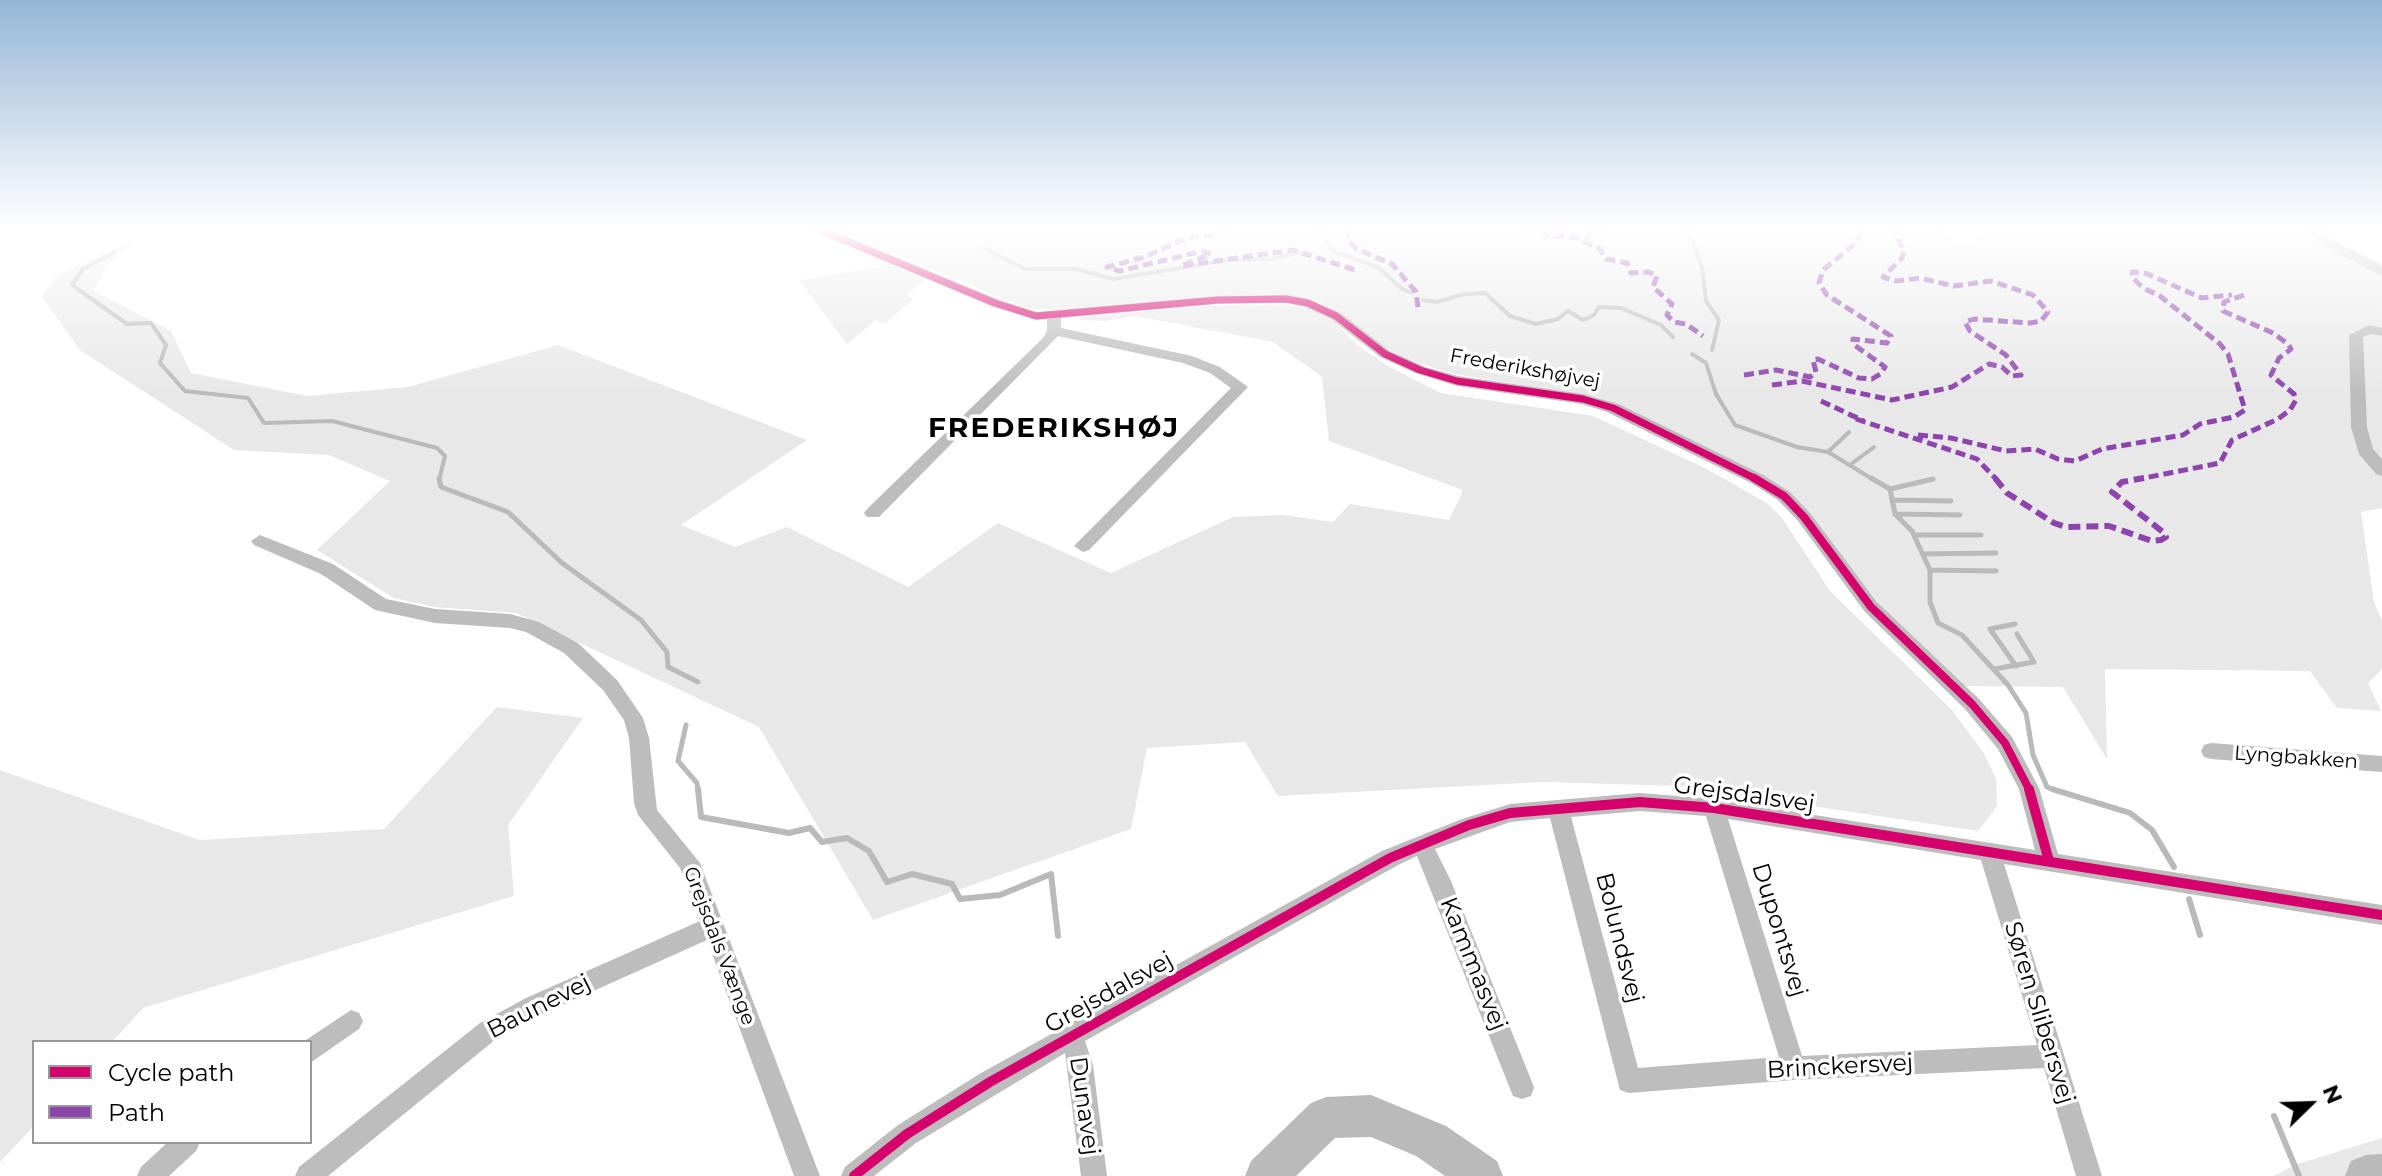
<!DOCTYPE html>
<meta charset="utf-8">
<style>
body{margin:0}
#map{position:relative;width:2382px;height:1176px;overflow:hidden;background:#fff;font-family:Montserrat,sans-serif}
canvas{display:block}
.legend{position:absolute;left:32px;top:1040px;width:280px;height:104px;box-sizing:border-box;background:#fff;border:2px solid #999;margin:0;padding:10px 14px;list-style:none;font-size:24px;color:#000}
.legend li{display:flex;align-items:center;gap:16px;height:40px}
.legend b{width:40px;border:2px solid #999}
.north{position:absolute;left:2270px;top:1064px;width:80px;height:80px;-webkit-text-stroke:6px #fff;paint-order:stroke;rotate:67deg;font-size:22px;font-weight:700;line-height:32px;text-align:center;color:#000}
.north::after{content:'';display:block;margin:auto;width:28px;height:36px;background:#000;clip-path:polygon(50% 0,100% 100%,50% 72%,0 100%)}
</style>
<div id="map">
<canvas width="2382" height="1176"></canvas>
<ul class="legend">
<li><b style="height:10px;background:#d6006c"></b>Cycle path</li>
<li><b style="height:10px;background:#8e44ad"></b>Path</li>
</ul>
<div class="north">N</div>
</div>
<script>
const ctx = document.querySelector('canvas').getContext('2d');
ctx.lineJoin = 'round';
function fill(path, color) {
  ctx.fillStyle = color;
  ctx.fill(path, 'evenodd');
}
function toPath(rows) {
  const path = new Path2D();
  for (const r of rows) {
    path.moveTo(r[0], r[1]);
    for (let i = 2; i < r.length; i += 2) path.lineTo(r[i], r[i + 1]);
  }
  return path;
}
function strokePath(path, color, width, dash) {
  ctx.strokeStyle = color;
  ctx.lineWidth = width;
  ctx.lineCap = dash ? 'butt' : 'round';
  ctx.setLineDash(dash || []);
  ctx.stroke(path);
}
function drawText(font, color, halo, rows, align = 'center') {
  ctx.font = font + ' Montserrat,sans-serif';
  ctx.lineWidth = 7;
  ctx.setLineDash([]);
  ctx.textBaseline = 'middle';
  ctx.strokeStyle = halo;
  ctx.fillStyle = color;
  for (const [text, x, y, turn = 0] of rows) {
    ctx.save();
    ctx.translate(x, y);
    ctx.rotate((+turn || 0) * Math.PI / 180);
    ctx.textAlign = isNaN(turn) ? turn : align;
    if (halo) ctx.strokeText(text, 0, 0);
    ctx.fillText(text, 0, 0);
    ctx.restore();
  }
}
const green = toPath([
 [832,228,1940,228,1965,245,1989,228,2310,228,2323,245,2382,272,2382,508,2361,512,2374,602,2382,620,2382,669,2368,683,2381,711,2337,708,2310,671,2105,669,2107,759,2063,687,1964,686,1882,607,1792,496,1626,407,1597,397,1454,374,1408,360,1374,341,1317,300,1260,295,1061,310,1026,308],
 [138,238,105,268,94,291,171,331,191,373,307,396,408,387,558,345,807,440,681,525,735,547,787,527,908,587,998,523,1111,573,1233,517,1284,515,1333,522,1350,504,1449,520,1463,490,1329,441,1322,377,1273,342,1135,316,1105,321,1079,320,1082,317,1203,306,1287,305,1311,309,1335,322,1357,345,1388,366,1441,393,1593,416,1703,467,1767,503,1782,518,1830,591,1952,710,1983,752,1996,779,1997,806,1978,831,1679,786,1542,782,1278,796,1245,742,1147,748,1131,829,873,920,759,727,516,613,434,607,394,598,317,550,390,481,329,455,234,450,80,350,42,297,57,275],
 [887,262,924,281,906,295,913,299,886,323,876,320,847,344,799,280,878,267],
 [497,707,583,718,508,825,514,896,143,1008,112,1042,34,1042,34,1126,0,1162,0,770,200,840,384,829],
 [2382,1138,2382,1176,2274,1176,2294,1165]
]);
const streamFar2 = toPath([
 [1319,228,1335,252,1378,267,1402,289,1412,293],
 [1688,228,1702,268,1706,301,1719,320,1712,350],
 [985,249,1025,269,1076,269,1114,279,1228,260,1273,259,1299,252],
 [115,252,83,269,72,285,127,324,151,323,166,345,160,363,185,391,248,398,264,423,332,421,437,448,445,456,439,480],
 [1423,300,1436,302,1465,294,1485,293,1510,316,1536,324,1558,319,1568,311,1583,320,1594,315,1599,307,1621,308,1661,325,1673,337],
 [1692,354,1706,363,1716,394,1735,425,1797,447,1828,452,1874,480],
 [1828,452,1849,432],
 [1850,465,1874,447],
 [1930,480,1933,479]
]);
const streamFar1 = toPath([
 [439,478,441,487,508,512,562,563,641,620,667,652,668,667,698,682],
 [1871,478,1890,489,1895,514,1912,531,1930,570,1930,602,1938,623,1962,635,2008,685,2026,713,2033,755,2047,787,2057,791],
 [1890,489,1933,479],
 [1892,500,1951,501],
 [1895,514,1960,515],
 [1914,535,1981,535],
 [1923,554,1996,553],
 [1930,570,1996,571],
 [2015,624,1990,629,2016,666],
 [1994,669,2034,662,2017,634],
 [686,725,678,761,697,783,698,791]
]);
const stream = toPath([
 [698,789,701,817,789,833,810,828,822,842,847,838,869,851,887,882,912,874,952,884,960,899,1000,895,1051,874,1058,936],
 [2052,789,2130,813,2152,830,2174,867],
 [2189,899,2200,935],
 [2274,1116,2299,1176]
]);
const river = toPath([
 [1371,1095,1446,1126,1497,1161,1503,1176,1445,1176,1416,1156,1371,1137,1335,1138,1296,1176,1245,1176,1251,1161,1311,1103,1326,1097,1371,1095],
 [2382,1154,2382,1176,2345,1176,2351,1161,2366,1155,2382,1154]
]);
const minor = toPath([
 [808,228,827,228,1000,300,1037,312,1218,296,1286,295,1308,299,1341,313,1390,351,1425,367,1458,376,1583,394,1619,404,1763,475,1790,492,1810,513,1877,602,1979,699,2012,737,2039,788,2058,854,2382,905,2382,925,2004,864,2102,1176,2076,1176,2044,1068,1794,1080,1629,1093,1620,1090,1550,818,1510,822,1435,849,1451,881,1534,1087,1531,1096,1522,1099,1513,1096,1417,856,1398,865,1085,1041,1093,1065,1107,1176,1081,1176,1065,1053,916,1143,874,1176,841,1176,845,1167,898,1125,981,1073,1382,851,1462,819,1510,804,1640,793,1714,799,2035,850,2019,789,1998,749,1965,709,1865,612,1798,521,1778,500,1751,483,1607,412,1582,404,1457,386,1415,373,1380,357,1331,319,1304,307,1286,303,1218,304,1061,318,1061,328,1192,356,1220,367,1248,387,1089,550,1083,552,1074,546,1231,388,1210,373,1183,363,1058,336,879,517,867,517,864,513,867,509,1043,338,1047,331,1047,319,1036,320,990,306,808,228],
 [1640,811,1706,816,1779,1057,1638,1068,1571,817,1640,811],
 [1728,819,1981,860,2037,1045,1802,1056,1728,819],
 [2307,228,2321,228,2331,238,2382,266,2382,276,2321,244,2307,228],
 [2369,325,2382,328,2382,336,2371,334,2363,337,2367,427,2373,449,2382,459,2382,476,2376,474,2359,454,2351,427,2349,335,2369,325],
 [260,535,333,564,386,599,435,609,510,614,539,622,578,643,617,680,643,718,649,738,657,810,700,863,820,1176,794,1176,707,940,542,1014,496,1039,328,1176,295,1176,299,1167,480,1023,526,998,700,921,680,868,638,815,634,803,629,738,624,720,603,690,564,653,526,632,510,628,435,623,375,610,321,574,254,545,251,541,260,535],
 [2211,743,2382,756,2382,772,2211,759,2204,757,2201,751,2204,745,2211,743],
 [351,1010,359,1013,363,1021,359,1029,310,1063,310,1042,303,1042,351,1010],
 [168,1142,200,1142,196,1151,169,1176,137,1176,141,1167,168,1142]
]);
const quietFar1 = toPath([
 [1227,228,1219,234,1189,237,1144,257,1107,267,1120,271,1202,251,1211,254,1181,266,1293,250,1358,271],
 [1347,228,1349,242,1357,249,1392,264,1416,292,1418,307],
 [1526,228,1551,236,1579,238,1586,238,1600,228],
 [1556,228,1600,249,1606,259,1627,263,1631,273,1649,272,1657,276,1653,287,1672,304,1667,315,1674,322,1686,324,1703,336],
 [1744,375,1776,370,1810,377,1816,372,1813,360,1818,359,1859,378,1872,379,1880,374,1885,367,1853,344,1853,339,1887,343,1891,336,1827,295,1819,283,1823,270,1857,242,1860,234,1858,228],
 [1772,385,1802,381,1892,400,1952,387,1989,364,2002,367,2012,376,2021,375,2006,355,1970,331,1965,322,1974,319,2030,323,2041,321,2048,312,2033,295,1991,281,1954,286,1920,278,1896,281,1883,277,1902,258,1904,251,1893,228],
 [1821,401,1864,421],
 [1856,419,1977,459,1997,480],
 [1918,435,1951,438,2006,451,2035,449,2058,459,2075,461,2102,449,2183,435,2200,424,2234,417,2245,410,2228,354,2220,344,2160,296,2143,288,2132,277,2132,272,2145,273,2202,298,2232,295],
 [2134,480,2220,463,2232,440,2278,419,2290,410,2296,400,2294,394,2271,375,2279,358,2291,349,2288,344,2273,333,2223,311,2224,302,2244,295]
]);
const quiet = toPath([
 [1995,478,2007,493,2054,523,2066,527,2109,526,2152,541,2161,540,2166,537,2163,532,2112,492,2122,482,2144,478]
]);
const cyclewayFar2 = toPath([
 [815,228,995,303,1036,316,1218,300,1286,299,1308,303,1336,316,1385,354,1420,370,1457,381,1583,399,1613,408,1758,480]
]);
const cyclewayFar1 = toPath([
 [1754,478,1784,496,1804,517,1871,607,1972,704,2005,743,2030,791]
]);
const cycleway = toPath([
 [2029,789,2049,861],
 [854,1176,907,1134,990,1082,1390,858,1469,825,1510,813,1640,802,1714,808,2382,915]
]);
const streetNames = [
 ["Frederikshøjvej",1525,369,10],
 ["Lyngbakken",2296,758,4],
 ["Grejsdals Vænge",719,946,69]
];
const nearStreetnames = [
 ["Grejsdalsvej",1744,795,8],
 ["Dupontsvej",1779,930,73],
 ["Bolundsvej",1619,938,76],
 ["Kammasvej",1473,964,68],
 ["Grejsdalsvej",1109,993,-29],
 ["Baunevej",539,1007,-27],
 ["Søren Slibersvej",2039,1013,73],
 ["Brinckersvej",1840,1067,-3],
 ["Dunavej",1084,1106,82]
];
const districtNames = [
 ["FREDERIKSHØJ",1054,429]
];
fill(green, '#e8e8e8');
strokePath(streamFar2, '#bababa', 4);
strokePath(streamFar1, '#bababa', 5);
strokePath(stream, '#bababa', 6);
fill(river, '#bababa');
fill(minor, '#bdbdbd');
strokePath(quietFar1, '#8e44ad', 5, [10, 5]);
strokePath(quiet, '#8e44ad', 6, [12, 6]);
strokePath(cyclewayFar2, '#d6006c', 7);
strokePath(cyclewayFar1, '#d6006c', 8);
strokePath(cycleway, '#d6006c', 10);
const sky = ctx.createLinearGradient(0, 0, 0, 393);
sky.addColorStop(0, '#95b6d6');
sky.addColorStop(0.58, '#fff');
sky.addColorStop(1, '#ffffff00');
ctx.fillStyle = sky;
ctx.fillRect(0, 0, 2382, 393);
drawText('20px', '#000', '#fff', streetNames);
drawText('24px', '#000', '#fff', nearStreetnames);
ctx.letterSpacing = '2px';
drawText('bold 28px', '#000', '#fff', districtNames);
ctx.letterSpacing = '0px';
</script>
